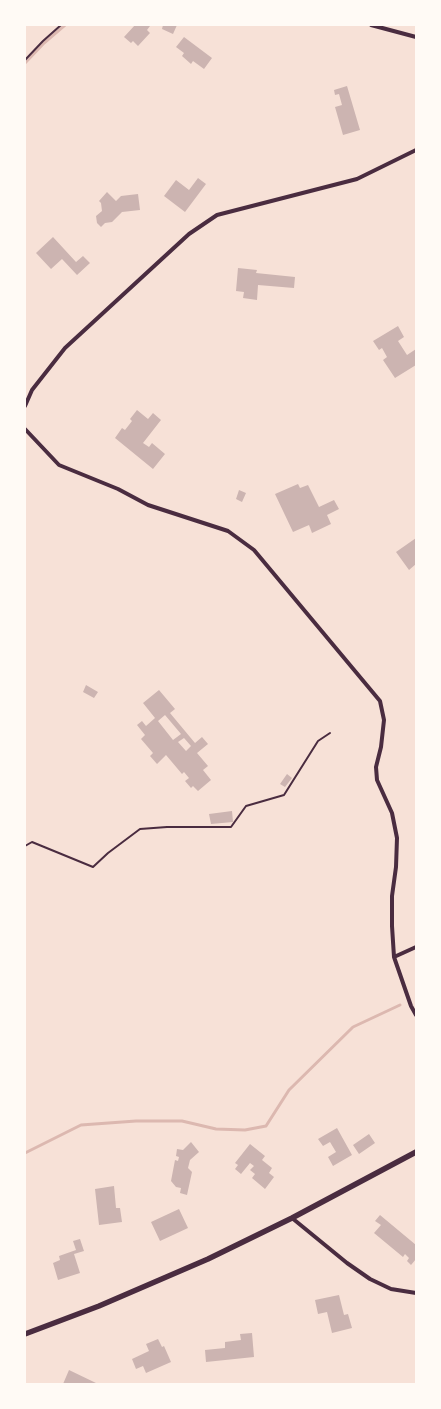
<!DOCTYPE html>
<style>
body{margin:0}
#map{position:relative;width:441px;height:1409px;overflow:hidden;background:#f7e1d7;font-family:Bitter,serif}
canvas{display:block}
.frame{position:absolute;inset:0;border:26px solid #fffaf5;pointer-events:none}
</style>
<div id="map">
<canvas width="441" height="1409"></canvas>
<div class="frame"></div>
</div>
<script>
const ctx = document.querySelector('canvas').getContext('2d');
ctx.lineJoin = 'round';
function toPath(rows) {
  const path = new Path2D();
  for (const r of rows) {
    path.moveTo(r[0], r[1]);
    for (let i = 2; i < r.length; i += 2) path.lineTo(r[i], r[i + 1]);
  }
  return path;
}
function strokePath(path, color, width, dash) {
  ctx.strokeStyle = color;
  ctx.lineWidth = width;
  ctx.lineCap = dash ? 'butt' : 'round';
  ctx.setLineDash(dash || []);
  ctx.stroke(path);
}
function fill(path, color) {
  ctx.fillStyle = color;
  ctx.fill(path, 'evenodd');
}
const stream = toPath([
 [25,63,44,43,65,25],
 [25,1153,81,1125,136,1121,182,1121,216,1129,245,1130,266,1126,289,1090,353,1027,400,1005]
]);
const building = toPath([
 [135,25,148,25,150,26,147,30,150,33,138,46,133,41,131,43,124,37],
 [163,25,177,25,173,34,162,29],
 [184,37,212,58,204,69,193,61,191,64,182,56,184,53,176,47],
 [347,86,360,130,343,135,335,107,342,105,339,94,335,95,334,90],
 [198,178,206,184,185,212,164,196,176,180,189,190],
 [107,192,116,201,121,196,138,194,140,210,122,212,112,222,105,223,101,227,97,223,96,216,102,211,101,203,99,201],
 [53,237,76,262,83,256,90,263,77,275,62,259,51,269,36,253],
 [238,268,257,270,256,273,295,277,294,288,258,285,257,300,243,298,244,292,236,291],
 [398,326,404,337,398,341,407,355,416,349,416,365,395,378,383,360,387,357,382,348,379,350,373,341],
 [137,410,148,419,153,413,161,420,143,443,149,447,152,443,165,454,153,469,115,438,122,428,125,430,132,421,130,419],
 [298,484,300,488,308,485,319,507,334,500,339,509,327,515,331,524,312,533,309,525,293,532,275,494],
 [239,490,246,493,242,502,236,499],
 [416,538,416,564,409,570,396,552],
 [86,685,98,692,94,698,83,692],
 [159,690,175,709,170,713,195,743,202,737,208,744,197,753,208,766,203,770,211,780,198,791,193,786,191,788,185,781,189,778,184,772,182,774,166,755,157,764,150,756,153,753,141,739,145,735,137,725,142,721,146,726,155,718,143,703],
 [165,715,181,734,173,740,158,721],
 [184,738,191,746,186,751,178,742],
 [287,774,292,778,285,787,280,784],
 [232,811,233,822,211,824,209,814],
 [337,1128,352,1155,333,1166,328,1157,336,1152,330,1142,323,1146,318,1139],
 [369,1134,375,1143,359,1154,353,1145],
 [191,1142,199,1152,190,1160,188,1168,192,1172,187,1195,180,1193,181,1188,176,1187,171,1181,175,1160,178,1161,179,1157,176,1156,177,1149,183,1150],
 [250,1144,265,1156,262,1160,272,1168,269,1173,274,1177,265,1189,252,1178,255,1174,250,1170,254,1166,250,1163,241,1174,235,1169,238,1165,235,1163],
 [114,1186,116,1208,120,1208,122,1222,99,1225,95,1189],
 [179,1209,188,1228,160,1241,151,1222],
 [380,1215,416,1245,416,1259,411,1265,407,1261,409,1258,405,1254,403,1257,374,1233,381,1225,375,1221],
 [80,1239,84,1251,74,1254,80,1273,58,1280,53,1263,60,1260,59,1256,76,1250,73,1241],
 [339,1295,344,1315,348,1314,352,1328,332,1333,327,1312,318,1314,315,1300],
 [252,1333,254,1357,206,1362,205,1350,225,1348,225,1342,241,1340,240,1334],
 [158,1339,162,1347,164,1346,171,1362,146,1373,143,1366,136,1369,132,1359,149,1351,146,1344],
 [69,1370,96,1383,95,1384,63,1384]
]);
const path = toPath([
 [25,60,43,41,61,25]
]);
const service = toPath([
 [25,846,32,842,93,867,108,853,140,829,167,827,231,827,246,806,284,795,318,741,330,733]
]);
const minor = toPath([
 [371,25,416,37],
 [25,406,32,390,65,348,189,234,217,215,357,179,416,150],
 [25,429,59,465,118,489,148,505,228,531,254,550,380,701,384,720,381,747,376,767,377,780,392,813,397,838,396,867,392,896,392,926,394,957,411,1006,416,1015],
 [394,957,416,947],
 [292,1218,347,1263,370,1279,391,1289,416,1293]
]);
const tertiary = toPath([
 [25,1334,99,1306,208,1259,292,1218,416,1152]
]);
strokePath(stream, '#dcb8b0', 3);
fill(building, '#ccb4b1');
strokePath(path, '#4a2c40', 2);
strokePath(service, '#4a2c40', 2);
strokePath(minor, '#4a2c40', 4);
strokePath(tertiary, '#4a2c40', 5.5);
</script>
